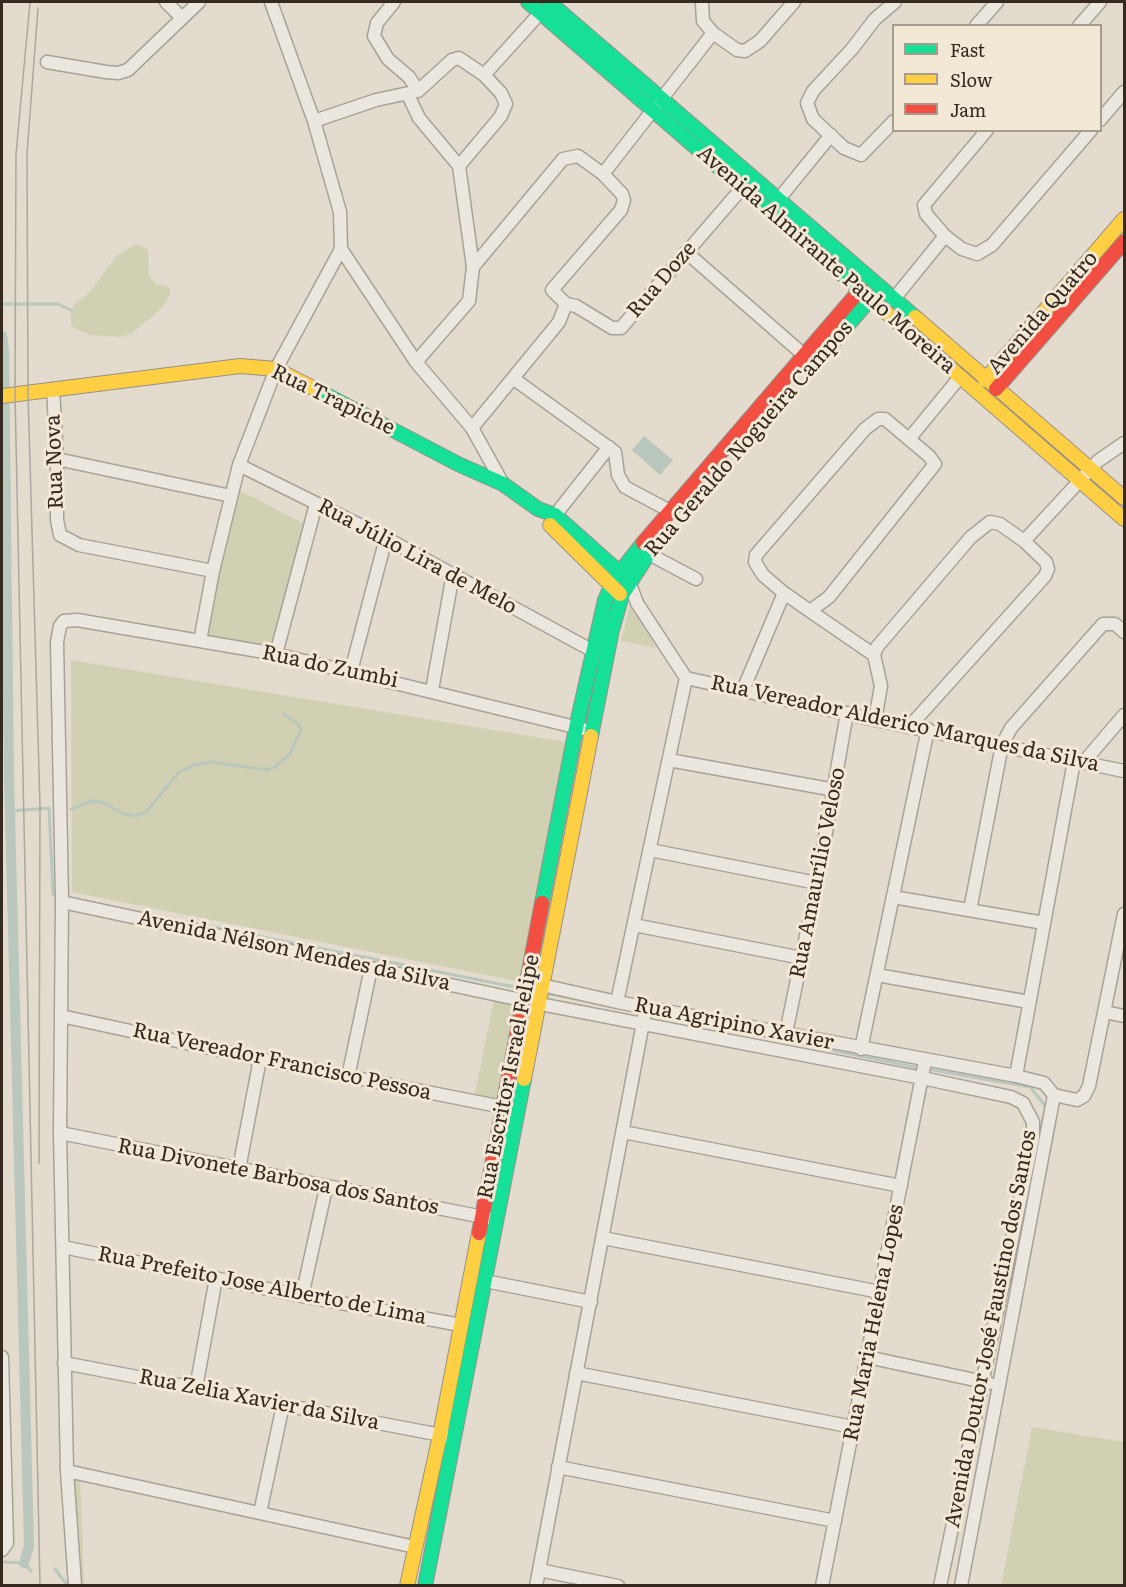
<!DOCTYPE html>
<meta charset="utf-8">
<style>
body{margin:0}
#map{position:relative;width:1126px;height:1587px;overflow:hidden;background:#e2dbce;font-family:Literata,serif}
canvas{display:block}
.frame{position:absolute;inset:0;border:3px solid #352920;pointer-events:none}
.legend{position:absolute;left:892px;top:24px;width:210px;height:108px;box-sizing:border-box;background:#f2e8d5;border:2px solid #a69c8d;margin:0;padding:8px 10px;list-style:none;font-size:18px;color:#352920}
.legend li{display:flex;align-items:center;gap:12px;height:30px}
.legend b{width:30px;border:2px solid #a69c8d}
</style>
<div id="map">
<canvas width="1126" height="1587"></canvas>
<div class="frame"></div>
<ul class="legend">
<li><b style="height:8px;background:#16e098"></b>Fast</li>
<li><b style="height:8px;background:#ffcf43"></b>Slow</li>
<li><b style="height:8px;background:#f24e42"></b>Jam</li>
</ul>
</div>
<script>
const ctx = document.querySelector('canvas').getContext('2d');
ctx.lineJoin = 'round';
function fill(path, color) {
  ctx.fillStyle = color;
  ctx.fill(path, 'evenodd');
}
function toPath(rows) {
  const path = new Path2D();
  for (const r of rows) {
    path.moveTo(r[0], r[1]);
    for (let i = 2; i < r.length; i += 2) path.lineTo(r[i], r[i + 1]);
  }
  return path;
}
function strokePath(path, color, width, dash) {
  ctx.strokeStyle = color;
  ctx.lineWidth = width;
  ctx.lineCap = dash ? 'butt' : 'round';
  ctx.setLineDash(dash || []);
  ctx.stroke(path);
}
function drawText(font, color, halo, rows, align = 'center') {
  ctx.font = font + ' Literata,serif';
  ctx.lineWidth = 6;
  ctx.setLineDash([]);
  ctx.textBaseline = 'middle';
  ctx.strokeStyle = halo;
  ctx.fillStyle = color;
  for (const [text, x, y, turn = 0] of rows) {
    ctx.save();
    ctx.translate(x, y);
    ctx.rotate((+turn || 0) * Math.PI / 180);
    ctx.textAlign = isNaN(turn) ? turn : align;
    if (halo) ctx.strokeText(text, 0, 0);
    ctx.fillText(text, 0, 0);
    ctx.restore();
  }
}
const green = toPath([
 [136,244,148,250,149,276,156,284,170,287,170,295,162,308,131,334,120,337,89,335,76,329,71,325,71,310,75,304,90,292,116,256],
 [237,489,316,530,281,654,204,639],
 [631,601,656,648,621,641],
 [71,660,565,742,521,982,72,892],
 [495,994,527,1000,505,1105,474,1099],
 [1032,1427,1124,1442,1124,1585,1001,1585],
 [67,1471,80,1474,84,1585,75,1585]
]);
const water = toPath([
 [644,436,673,460,660,475,632,450]
]);
const stream = toPath([
 [2,304,58,304,71,310],
 [71,809,92,801,102,802,124,814,135,816,147,811,178,773,194,765,211,762,267,770,275,767,289,755,301,731,299,725,284,714],
 [10,811,49,808,53,894,58,895],
 [126,910,520,988],
 [547,993,576,999],
 [712,1026,920,1068],
 [927,1069,1030,1087,1047,1108],
 [983,1436,996,1372],
 [2,1562,24,1563,31,1571],
 [55,1569,68,1586]
]);
const canal = toPath([
 [2,336,4,350,9,777,29,1546,24,1563]
]);
const street = toPath([
 [166,2,182,18],
 [271,2,314,121,340,212,341,249,416,362,472,428,503,484],
 [394,2,377,23,374,36,388,59,409,77,418,91],
 [702,2,703,21,713,33,737,50,745,51,760,41,794,2],
 [976,26,997,2],
 [1079,26,1100,2],
 [47,62,106,72,118,73,128,70,199,2],
 [484,75,541,12],
 [408,95,419,118,459,166,473,267],
 [1100,120,1124,92],
 [314,121,376,100,418,91,452,60,459,58,484,75,501,93,506,104,501,116,459,166],
 [894,121,861,155,844,148,813,119,807,103,813,91,852,49,875,19,895,2],
 [987,130,924,205,926,214,945,236,962,249,977,254,992,245,1091,130],
 [603,174,713,33],
 [778,200,831,135],
 [686,252,805,356],
 [893,300,945,236],
 [566,304,576,306,612,328,621,328,743,187],
 [416,362,469,301,473,267,563,159,578,156,603,174,622,194,624,200,621,210,552,290,566,304,559,322,472,428],
 [514,379,615,452,618,475,625,487,670,511],
 [53,389,57,459,57,520,60,535,79,545,213,571],
 [909,439,960,377],
 [57,459,231,496],
 [239,465,386,538,593,651],
 [552,519,609,447],
 [1024,541,1098,461,1124,443],
 [649,554,696,579],
 [629,581,637,603,686,678],
 [810,611,829,597,935,464,929,456,885,419,878,419,865,429,756,555,755,562,763,575,784,593,810,611,874,655],
 [200,641,213,571,239,465,276,369,341,249],
 [276,654,316,504],
 [351,671,386,538],
 [686,678,875,720,1124,771],
 [432,690,453,574],
 [743,690,784,593],
 [875,720,881,686,874,655,877,647,971,537,990,522,1000,524,1024,541,1046,562,1048,569,1045,576,910,726],
 [669,760,835,790],
 [1083,763,1124,715],
 [650,850,817,883],
 [893,897,1044,923],
 [62,902,540,1004,922,1078,1011,1097,1023,1103,1033,1122,1033,1138,940,1586],
 [970,910,1002,745,1011,728,1103,624,1115,624,1124,632],
 [634,925,802,958],
 [877,975,1029,1002],
 [537,984,617,1002,1016,1076,1044,1083,1054,1095],
 [617,1002,686,678],
 [1105,1012,1124,1016],
 [61,1016,260,1059,503,1107],
 [786,1033,817,883,847,713],
 [861,1049,928,729],
 [1016,1076,1074,761],
 [348,1077,371,968],
 [1054,1095,1077,1100,1084,1096,1089,1086,1124,914],
 [623,1132,901,1186],
 [60,1133,488,1218],
 [239,1169,260,1059],
 [603,1238,880,1292],
 [63,1247,302,1296,461,1325],
 [485,1281,591,1302],
 [302,1296,326,1188],
 [2,1357,7,1543,2,1550],
 [867,1357,989,1383],
 [64,1363,446,1436],
 [576,1373,853,1427],
 [196,1388,216,1278],
 [558,1467,835,1521],
 [67,1471,415,1547],
 [260,1513,283,1405],
 [539,1570,618,1586],
 [75,1586,67,1471,60,1133,62,899,57,642,60,626,64,621,77,620,276,654,583,729],
 [536,1586,646,1007],
 [822,1586,925,1061],
 [961,1586,1054,1095]
]);
const fast = toPath([
 [528,2,858,288],
 [549,2,915,317],
 [823,354,871,298],
 [313,388,458,464,503,484,538,509,555,515,628,580],
 [591,736,612,630,622,595,646,558],
 [542,903,576,728,605,600,614,580,643,543],
 [425,1586,524,1079]
]);
const slow = toPath([
 [858,288,1124,519],
 [915,317,1124,498],
 [985,380,1124,219],
 [2,396,240,366,276,369,313,388],
 [550,525,620,594],
 [524,1079,591,736],
 [407,1586,440,1435,479,1233]
]);
const jam = toPath([
 [996,389,1124,242],
 [643,543,861,289],
 [479,1233,542,903]
]);
const tram = toPath([
 [30,2,16,154,15,394,40,1586],
 [38,8,27,154,28,393,40,806,39,1163]
]);
const streetNames = [
 ["Avenida Almirante Paulo Moreira",826,260,41],
 ["Rua Doze",662,280,-49],
 ["Avenida Quatro",1043,313,-49],
 ["Rua Trapiche",333,400,26],
 ["Rua Geraldo Nogueira Campos",749,439,-49],
 ["Rua Nova",55,462,-92],
 ["Rua Júlio Lira de Melo",417,557,28],
 ["Rua do Zumbi",330,667,12],
 ["Rua Vereador Alderico Marques da Silva",905,724,12],
 ["Rua Amaurílio Veloso",818,873,-79],
 ["Avenida Nélson Mendes da Silva",294,951,12],
 ["Rua Agripino Xavier",734,1024,11],
 ["Rua Vereador Francisco Pessoa",282,1062,12],
 ["Rua Escritor Israel Felipe",509,1077,-79],
 ["Rua Divonete Barbosa dos Santos",278,1177,11],
 ["Rua Prefeito Jose Alberto de Lima",262,1286,11],
 ["Rua Maria Helena Lopes",874,1323,-79],
 ["Avenida Doutor José Faustino dos Santos",991,1329,-79],
 ["Rua Zelia Xavier da Silva",259,1400,11]
];
fill(green, '#d2d0b2');
fill(water, '#b9c7bd');
strokePath(stream, '#b9c7bd', 3);
strokePath(canal, '#b9c7bd', 10);
strokePath(street, '#a8a197', 15);
strokePath(fast, '#979087', 16);
strokePath(slow, '#979087', 16);
strokePath(jam, '#979087', 16);
strokePath(street, '#ebe7df', 12);
strokePath(fast, '#16e098', 14);
strokePath(slow, '#ffcf43', 14);
strokePath(jam, '#f24e42', 14);
strokePath(tram, '#aba69f', 1.5);
drawText('21px', '#352920', '#f2e8d5', streetNames);
</script>
